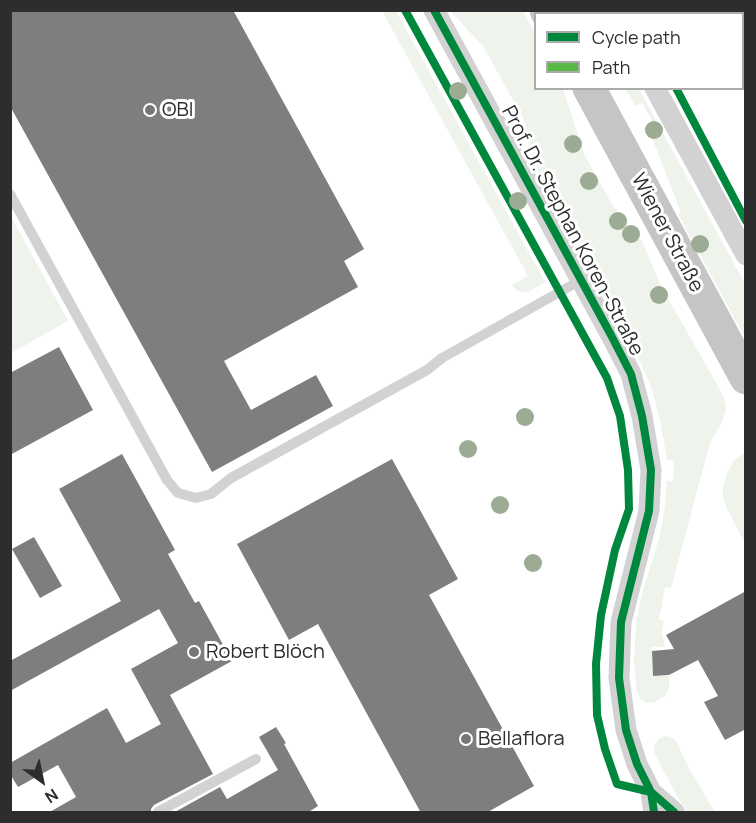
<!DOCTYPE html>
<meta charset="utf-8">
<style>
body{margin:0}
#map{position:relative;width:756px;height:823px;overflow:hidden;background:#fff;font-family:Manrope,sans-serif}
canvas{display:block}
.frame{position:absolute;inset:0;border:12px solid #2d2d2d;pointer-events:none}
.legend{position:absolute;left:534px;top:12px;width:210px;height:78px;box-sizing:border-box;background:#fff;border:2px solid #ababab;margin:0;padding:8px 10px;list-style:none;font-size:18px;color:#2d2d2d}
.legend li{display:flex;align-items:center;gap:12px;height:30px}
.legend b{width:30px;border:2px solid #ababab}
.north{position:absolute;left:12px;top:751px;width:60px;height:60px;-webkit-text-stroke:4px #fff;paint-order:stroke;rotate:147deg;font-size:16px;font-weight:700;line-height:24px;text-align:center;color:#2d2d2d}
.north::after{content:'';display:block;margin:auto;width:21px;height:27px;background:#2d2d2d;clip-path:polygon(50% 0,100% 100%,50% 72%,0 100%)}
</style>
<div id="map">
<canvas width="756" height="823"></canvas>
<div class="frame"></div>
<ul class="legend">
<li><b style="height:8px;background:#00873e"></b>Cycle path</li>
<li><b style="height:8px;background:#58b947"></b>Path</li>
</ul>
<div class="north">N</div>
</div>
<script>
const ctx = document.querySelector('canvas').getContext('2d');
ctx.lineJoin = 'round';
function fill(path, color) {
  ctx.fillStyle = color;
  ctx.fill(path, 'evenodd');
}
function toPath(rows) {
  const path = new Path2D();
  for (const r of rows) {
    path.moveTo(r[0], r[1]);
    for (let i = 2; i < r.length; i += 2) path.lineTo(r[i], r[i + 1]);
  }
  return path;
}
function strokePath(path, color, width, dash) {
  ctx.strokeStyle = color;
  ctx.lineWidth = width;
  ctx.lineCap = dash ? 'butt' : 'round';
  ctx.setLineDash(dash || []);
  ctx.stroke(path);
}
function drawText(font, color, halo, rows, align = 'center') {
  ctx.font = font + ' Manrope,sans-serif';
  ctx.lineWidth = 6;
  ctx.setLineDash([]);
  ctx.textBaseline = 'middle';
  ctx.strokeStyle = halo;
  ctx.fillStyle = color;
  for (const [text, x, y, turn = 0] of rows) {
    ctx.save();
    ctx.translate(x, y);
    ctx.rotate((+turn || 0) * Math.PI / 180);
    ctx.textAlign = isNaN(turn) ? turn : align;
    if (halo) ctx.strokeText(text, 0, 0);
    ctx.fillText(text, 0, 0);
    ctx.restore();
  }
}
const green = toPath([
 [382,11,396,11,545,282,528,292,517,291,512,285,528,276],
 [450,11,523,11,535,33,536,88,563,89,584,154,613,206,642,241,662,288,723,395,726,408,723,420,710,443,671,588,665,587,659,620,664,621,662,633,665,647,652,647,652,651,653,676,669,676,669,688,665,696,655,702,647,703,641,699,637,692,634,662,636,623,642,594,660,535,665,505,667,481,673,481,674,461,667,460,661,424,653,392,640,361,533,164,523,118,483,46],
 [625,89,639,89,745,284,745,338,678,214,681,212,647,125,652,121,642,103,636,106],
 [11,216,68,321,11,353,10,353],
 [745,452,745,543,727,509,723,497,723,486,728,471,735,459],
 [665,736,671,737,676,741,690,770,715,812,686,812,654,753,654,746,659,739]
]);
const building = toPath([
 [10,10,233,10,364,249,344,261,358,287,224,361,251,410,316,375,333,406,212,472,10,106],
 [59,347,93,410,10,455,10,373],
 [122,454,175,550,168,554,195,603,199,601,232,661,170,695,213,774,154,805,151,809,151,813,48,813,76,797,58,765,18,787,10,774,10,763,107,708,126,743,161,724,131,669,178,643,159,609,10,691,10,661,121,601,59,489],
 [392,459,458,579,429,595,534,786,486,813,421,813,318,624,289,640,237,544],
 [34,537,62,586,40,598,12,549],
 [746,591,746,729,725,740,704,702,718,696,698,660,669,675,653,676,652,651,674,649,666,635],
 [276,727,286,743,284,744,318,806,307,813,173,813,220,787,227,799,278,770,259,737]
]);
const service = toPath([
 [10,194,167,480,178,493,196,498,211,494,231,478,427,370,442,358,581,280],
 [158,812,256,759]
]);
const minor = toPath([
 [434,10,611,335,631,374,642,416,651,470,649,511,621,622,619,678,626,730,637,764,651,792,654,812],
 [613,10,614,14],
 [655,88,746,255],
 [651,792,674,812]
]);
const primary = toPath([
 [546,10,548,14],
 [589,88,746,378]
]);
const quiet = toPath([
 [636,10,638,14]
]);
const cycleway = toPath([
 [405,10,607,378,620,416,628,470,629,509,615,550,601,615,596,664,597,715,605,749,617,784,651,792,674,812],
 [434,10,611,335,631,374,642,416,651,470,649,511,621,622,619,678,626,730,637,764,651,792,654,812],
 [676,88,746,221]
]);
const trees = [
 [458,91],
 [654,130],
 [573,144],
 [589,181],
 [518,201],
 [618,221],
 [631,234],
 [700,244],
 [659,295],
 [525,417],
 [468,449],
 [500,505],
 [533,563]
];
const markers = [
 [150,110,6,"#767676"],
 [194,652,6,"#767676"],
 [466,739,6,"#767676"]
];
const poiNames = [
 ["OBI",162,110],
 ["Robert Blöch",206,652],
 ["Bellaflora",478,739]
];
const streetNames = [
 ["Prof. Dr. Stephan Koren-Straße",572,231,62],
 ["Wiener Straße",667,233,62]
];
fill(green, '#eef3eb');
fill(building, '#7e7e7e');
strokePath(service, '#d2d2d2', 10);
strokePath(minor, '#d2d2d2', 21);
strokePath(primary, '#c5c5c5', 33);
strokePath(quiet, '#58b947', 6, [12, 6]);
strokePath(cycleway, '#00873e', 8);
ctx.fillStyle = '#9cab93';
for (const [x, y] of trees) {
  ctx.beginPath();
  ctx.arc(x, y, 9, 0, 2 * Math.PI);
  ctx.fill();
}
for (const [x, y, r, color] of markers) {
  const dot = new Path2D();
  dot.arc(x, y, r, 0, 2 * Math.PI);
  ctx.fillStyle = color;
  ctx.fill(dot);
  strokePath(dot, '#fff', 2);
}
drawText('20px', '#2d2d2d', '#fff', poiNames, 'left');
drawText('20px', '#2d2d2d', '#fff', streetNames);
</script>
